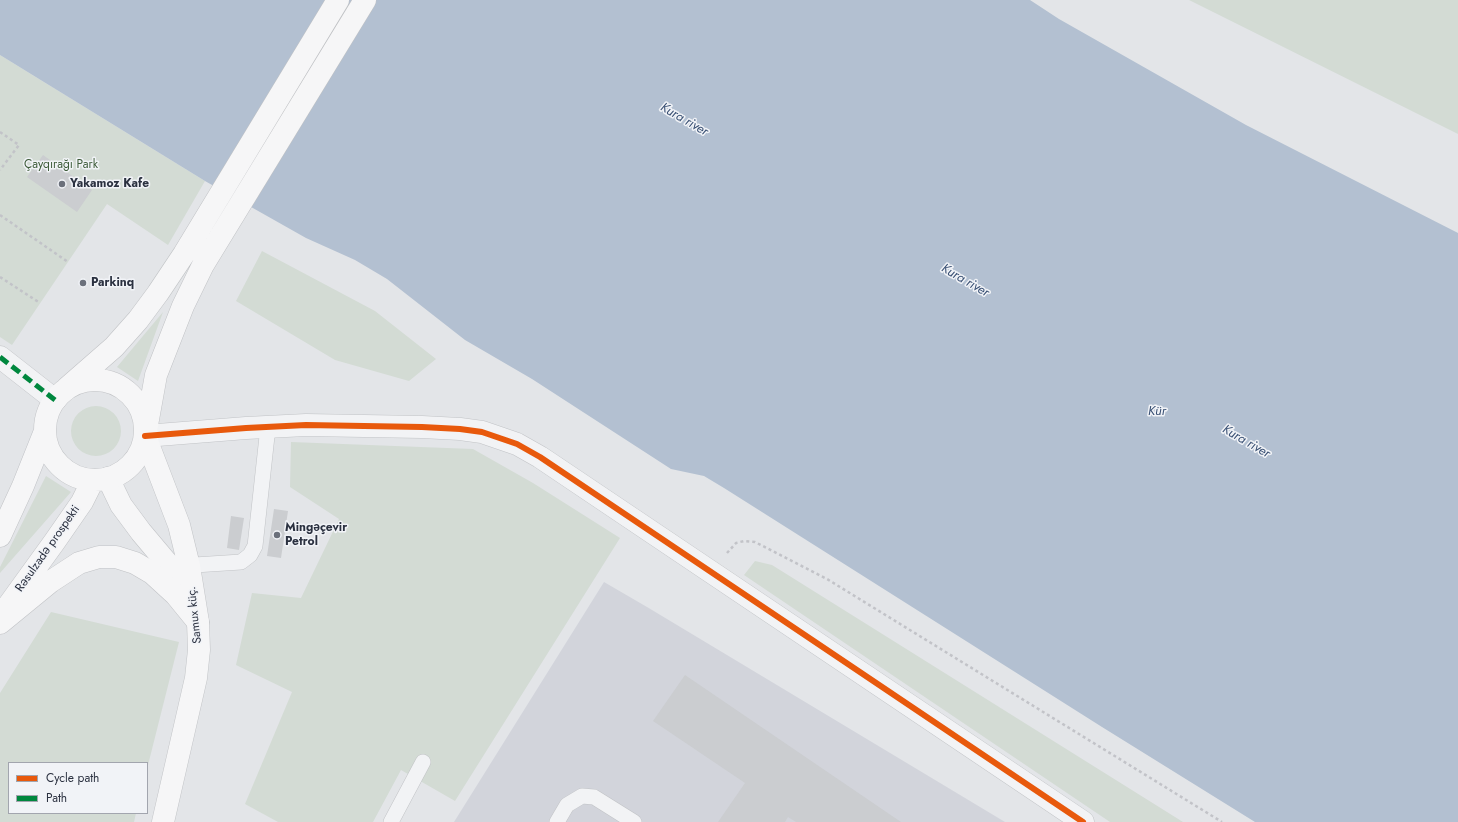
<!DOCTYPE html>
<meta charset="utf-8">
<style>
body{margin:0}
#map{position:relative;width:1458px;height:822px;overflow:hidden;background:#e3e5e8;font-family:Jost,sans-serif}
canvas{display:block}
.legend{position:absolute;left:8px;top:762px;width:140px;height:52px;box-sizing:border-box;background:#f1f3f7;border:1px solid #a2a5ae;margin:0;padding:5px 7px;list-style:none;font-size:12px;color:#2b3140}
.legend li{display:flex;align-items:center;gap:8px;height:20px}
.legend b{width:20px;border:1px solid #a2a5ae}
</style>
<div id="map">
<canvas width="1458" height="822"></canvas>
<ul class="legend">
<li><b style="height:5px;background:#e8590c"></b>Cycle path</li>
<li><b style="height:5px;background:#00873e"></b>Path</li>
</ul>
</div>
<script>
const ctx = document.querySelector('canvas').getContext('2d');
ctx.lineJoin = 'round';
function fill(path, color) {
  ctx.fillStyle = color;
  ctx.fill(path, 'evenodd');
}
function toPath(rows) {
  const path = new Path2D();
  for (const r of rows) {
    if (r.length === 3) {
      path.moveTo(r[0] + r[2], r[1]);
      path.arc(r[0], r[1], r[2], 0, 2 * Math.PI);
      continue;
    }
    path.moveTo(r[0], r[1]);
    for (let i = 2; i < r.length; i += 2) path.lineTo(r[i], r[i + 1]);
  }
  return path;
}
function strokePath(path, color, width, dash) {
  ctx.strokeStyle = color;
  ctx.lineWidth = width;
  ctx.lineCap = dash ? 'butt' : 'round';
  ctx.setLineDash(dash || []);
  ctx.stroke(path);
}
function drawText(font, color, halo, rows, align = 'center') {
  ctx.font = font + ' Jost,sans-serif';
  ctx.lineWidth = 3;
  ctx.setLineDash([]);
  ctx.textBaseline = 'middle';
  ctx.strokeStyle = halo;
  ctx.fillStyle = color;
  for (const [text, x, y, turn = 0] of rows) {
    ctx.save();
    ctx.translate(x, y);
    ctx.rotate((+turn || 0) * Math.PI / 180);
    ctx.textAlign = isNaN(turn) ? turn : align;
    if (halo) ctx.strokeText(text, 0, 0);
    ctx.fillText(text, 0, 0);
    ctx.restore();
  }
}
const built = toPath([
 [604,582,647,607,1005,822,454,822]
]);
const green = toPath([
 [1189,0,1458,0,1458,134],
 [0,55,205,181,168,245,107,204,12,345,0,337],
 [262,251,375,311,436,359,409,381,335,360,236,301],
 [163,312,138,381,117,367],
 [96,431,25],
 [291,442,473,449,533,483,620,538,455,801,401,770,373,822,278,822,245,804,292,692,236,665,252,593,301,598,339,519,290,487],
 [46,476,71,492,0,573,0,567],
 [755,561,772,565,1183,822,1110,822,744,575],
 [51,612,179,642,147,769,147,763,9,763,9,813,136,813,134,822,0,822,0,693]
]);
const water = toPath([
 [0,0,1030,0,1059,19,1246,125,1458,233,1458,822,1255,822,1102,727,724,488,704,476,671,469,532,379,465,340,387,279,355,260,306,238,205,181,0,55]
]);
const building = toPath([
 [43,155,92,190,77,212,27,177],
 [274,509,288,511,281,558,267,556],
 [231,516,244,518,239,550,227,548],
 [685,675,901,822,796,822,788,817,785,822,718,822,745,783,653,721]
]);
const path = toPath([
 [0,132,19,145,0,170],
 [0,215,68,262],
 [0,277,40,303],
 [727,553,736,543,744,541,755,542,827,579,1222,822]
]);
const service = toPath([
 [179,566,241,562,250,555,255,546,268,427],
 [391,822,423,762],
 [557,822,567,805,582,796,594,797,634,822]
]);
const minor = toPath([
 [0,357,55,400],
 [145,436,246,428,306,425,422,427,460,429,482,432,517,444,540,457,1083,822]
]);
const secondary = toPath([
 [145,436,179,525,189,566,198,622,199,650,196,678,163,822],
 [108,478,121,505,141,532,178,576,188,598]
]);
const primary = toPath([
 [95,430,50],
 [67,388,114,347,138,320,158,293,184,254,338,0],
 [145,436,156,375,183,306,203,265,365,0],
 [0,536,23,486,45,431],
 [8,606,55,541,82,502,93,480],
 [0,623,50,582,79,563,99,557,116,557,135,563,152,573,176,595,198,622]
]);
const quiet = toPath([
 [0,357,55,400]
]);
const cycleway = toPath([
 [145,436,246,428,306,425,422,427,460,429,482,432,517,444,540,457,1083,822]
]);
const markers = [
 [62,184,4,"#6b707b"],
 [83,283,4,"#6b707b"],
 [277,535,4,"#6b707b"]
];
const parkNames = [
 ["Çayqırağı Park",61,165]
];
const poiNames = [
 ["Yakamoz Kafe",70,184],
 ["Parkinq",91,283],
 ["Mingəçevir",285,528],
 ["Petrol",285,542]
];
const streetNames = [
 ["Rəsulzadə prospekti",48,549,-55],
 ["Samux küç.",195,615,-96]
];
const waterNames = [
 ["Kura river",684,120,30],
 ["Kura river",965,281,30],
 ["Kür",1157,412],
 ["Kura river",1246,442,30]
];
fill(built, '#d2d4db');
fill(green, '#d3dbd4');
fill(water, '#b3c0d1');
fill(building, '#cbcdd0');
strokePath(service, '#c1c3c6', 16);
strokePath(minor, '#c1c3c6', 23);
strokePath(secondary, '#c1c3c6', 23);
strokePath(primary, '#c0c2c5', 23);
strokePath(path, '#c2c3c8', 2.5, [3, 3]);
strokePath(service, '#f2f3f5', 15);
strokePath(minor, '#f2f3f5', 22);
strokePath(secondary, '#f6f6f7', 22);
strokePath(primary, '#f6f6f7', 22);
strokePath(quiet, '#00873e', 5, [10, 5]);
strokePath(cycleway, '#e8590c', 6);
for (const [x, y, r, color] of markers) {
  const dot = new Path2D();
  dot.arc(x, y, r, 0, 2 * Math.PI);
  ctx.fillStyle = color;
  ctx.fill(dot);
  strokePath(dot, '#f1f3f7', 1.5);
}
drawText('12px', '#3d5b39', '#f1f3f7', parkNames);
drawText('bold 12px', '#2b3140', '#f1f3f7', poiNames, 'left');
drawText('12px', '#2b3140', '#f1f3f7', streetNames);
drawText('italic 13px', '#374e72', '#f1f3f7', waterNames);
</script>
